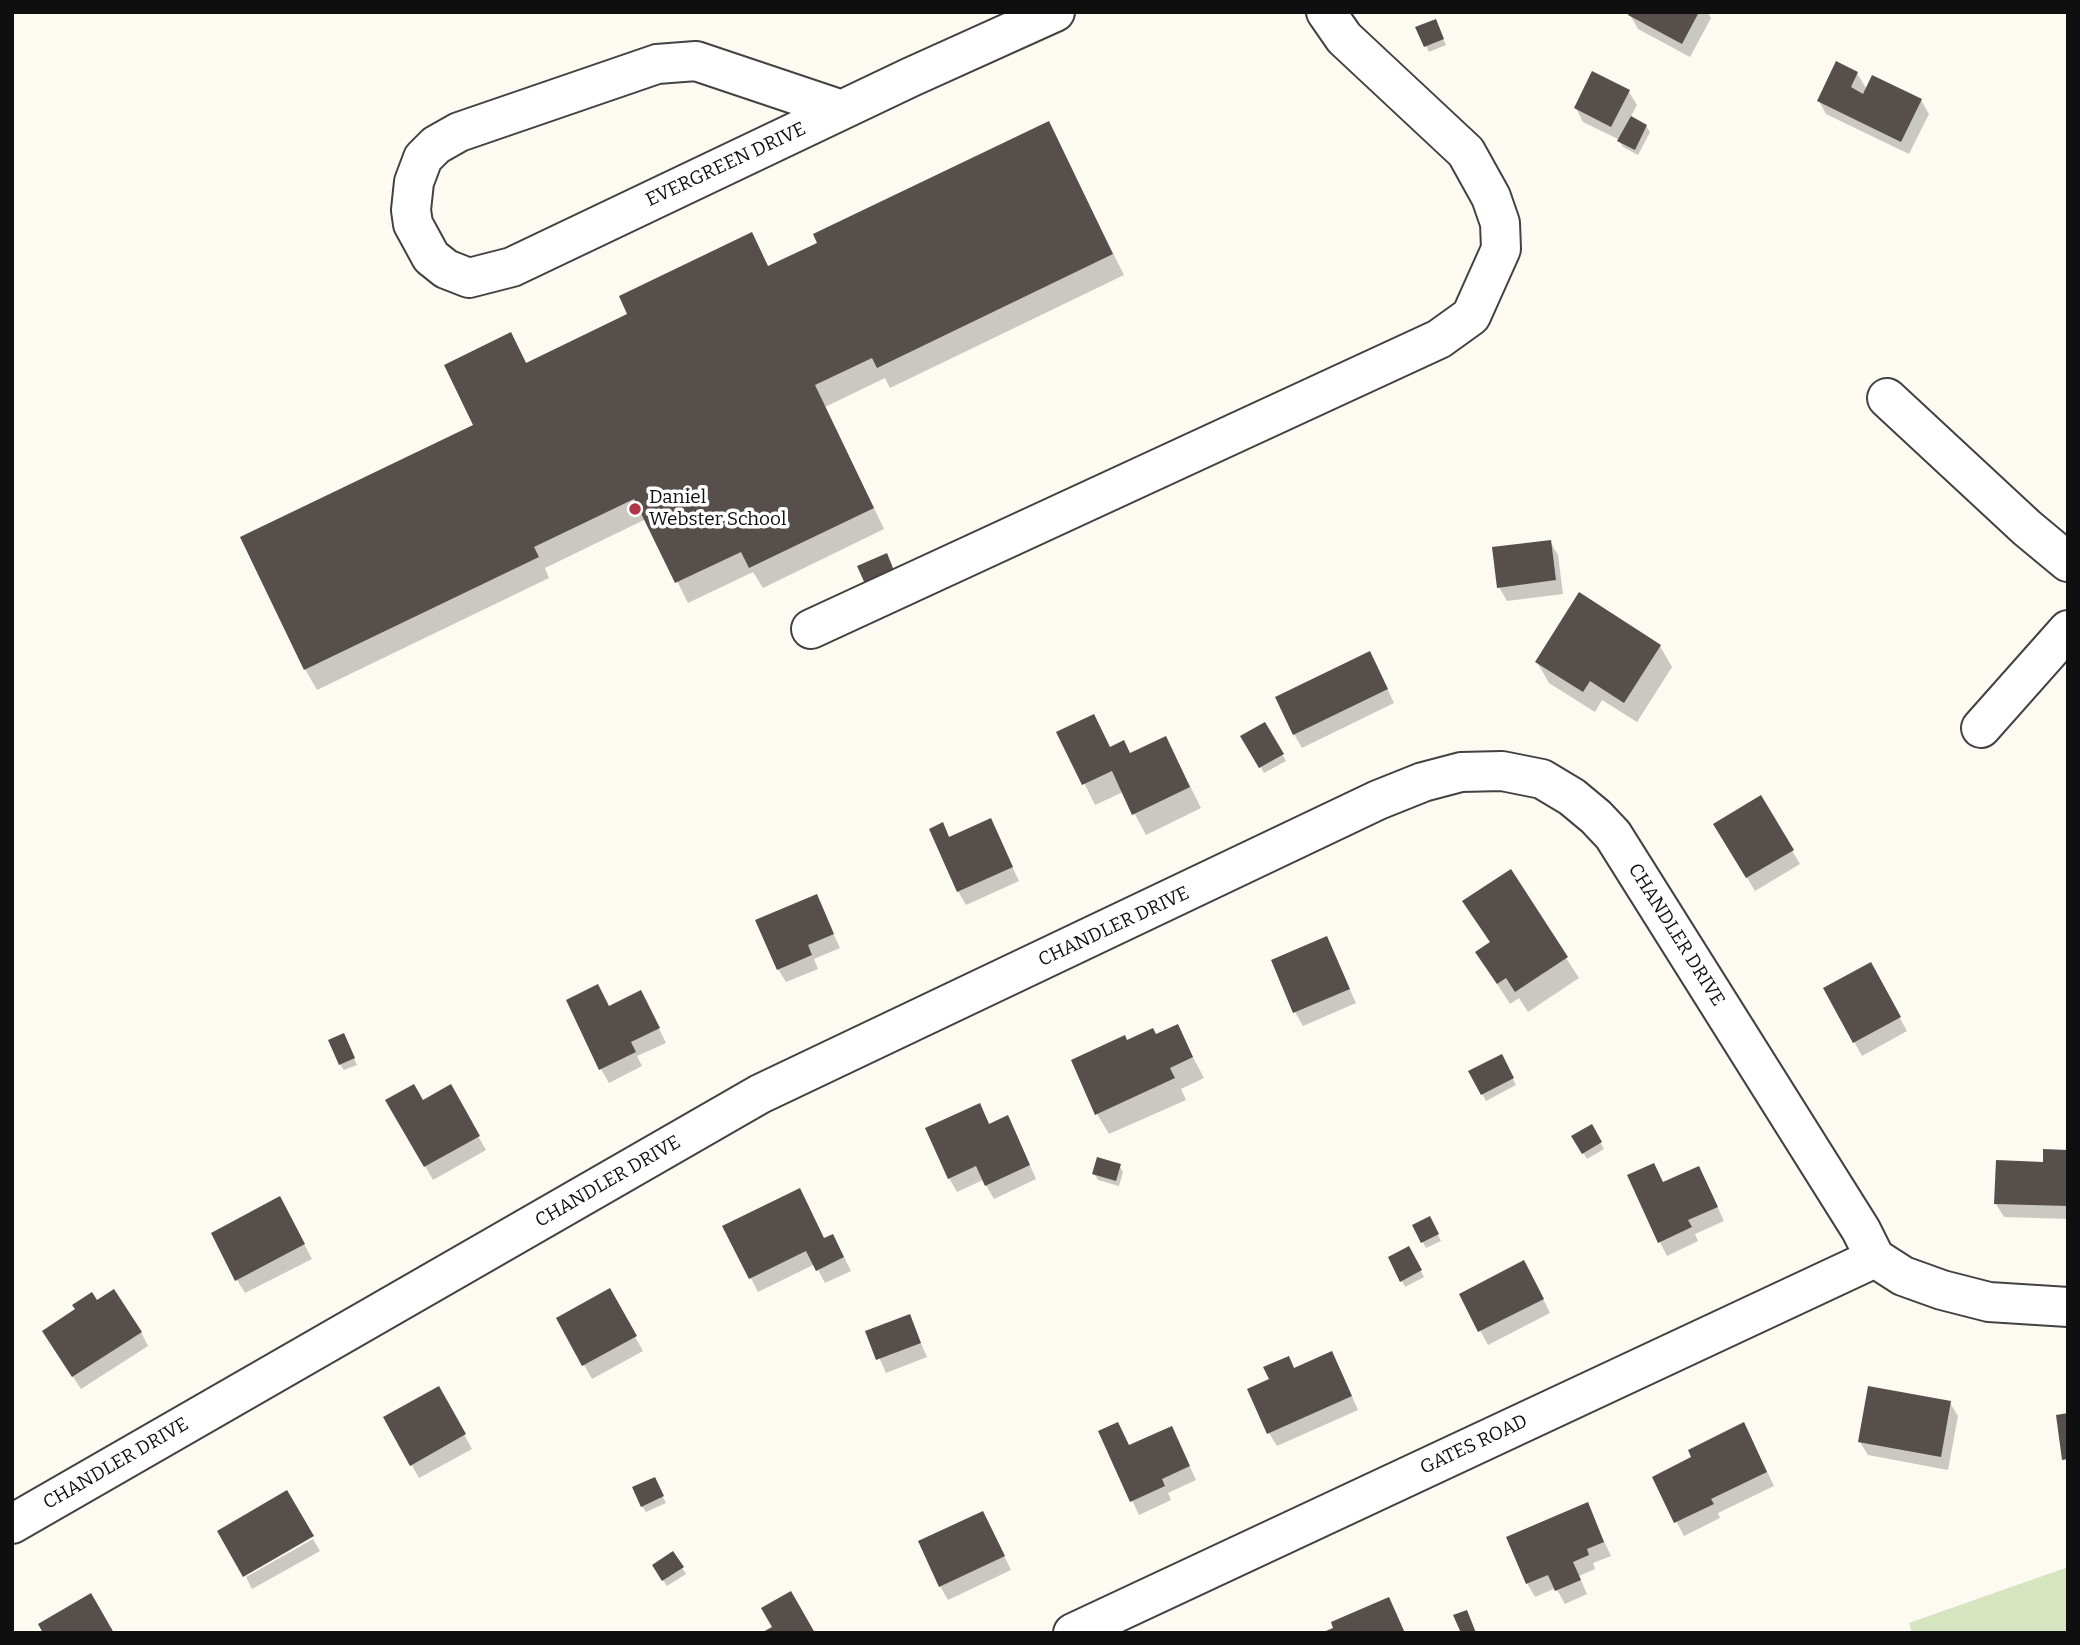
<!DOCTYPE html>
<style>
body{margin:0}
#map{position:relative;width:2080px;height:1645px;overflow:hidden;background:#fdfaf2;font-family:Bitter,serif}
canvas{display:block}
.frame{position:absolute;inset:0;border:14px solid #0f0f0f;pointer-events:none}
</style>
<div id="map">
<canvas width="2080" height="1645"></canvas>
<div class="frame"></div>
</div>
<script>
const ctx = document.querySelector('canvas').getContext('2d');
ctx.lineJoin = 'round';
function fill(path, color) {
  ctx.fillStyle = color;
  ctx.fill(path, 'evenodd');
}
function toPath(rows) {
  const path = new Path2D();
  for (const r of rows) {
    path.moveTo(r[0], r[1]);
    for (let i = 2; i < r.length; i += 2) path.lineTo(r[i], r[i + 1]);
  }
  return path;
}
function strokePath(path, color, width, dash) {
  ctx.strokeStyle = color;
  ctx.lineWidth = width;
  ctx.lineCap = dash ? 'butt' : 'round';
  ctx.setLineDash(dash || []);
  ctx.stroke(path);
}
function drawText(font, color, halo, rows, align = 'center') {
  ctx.font = font + ' Bitter,serif';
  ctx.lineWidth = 7;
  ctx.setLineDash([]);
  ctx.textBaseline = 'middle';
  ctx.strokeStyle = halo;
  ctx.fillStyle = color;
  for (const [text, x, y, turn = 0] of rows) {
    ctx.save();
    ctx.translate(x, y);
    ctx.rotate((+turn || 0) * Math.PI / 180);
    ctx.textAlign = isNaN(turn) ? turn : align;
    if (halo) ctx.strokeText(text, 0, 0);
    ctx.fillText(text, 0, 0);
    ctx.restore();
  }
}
const green = toPath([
 [2068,1567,2068,1633,1912,1633,1909,1623]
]);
const shadow = toPath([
 [1631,12,1707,12,1711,18,1690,57,1638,29,1630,15],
 [1438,28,1446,45,1429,52,1426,46],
 [1857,73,1867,90,1921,100,1929,114,1909,154,1826,114,1819,101],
 [1629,92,1637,105,1630,118,1646,126,1650,132,1638,155,1623,147,1618,139,1583,122,1576,108],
 [1048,123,1124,275,890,388,885,378,825,407,884,529,763,588,753,572,688,603,646,519,545,568,549,578,317,690,305,669,475,426,511,335,527,364,629,315,751,235,769,268],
 [1550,541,1558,555,1563,594,1507,601,1499,587],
 [1660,646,1672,667,1637,722,1602,700,1595,712,1549,683,1537,662],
 [1377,667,1394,703,1302,748,1294,734],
 [1265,724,1286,761,1264,773,1243,736],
 [1059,732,1131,755,1166,738,1201,808,1146,835,1123,792,1095,805],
 [1760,797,1800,864,1755,891,1715,824],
 [990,820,1019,881,966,905,958,891,942,825,950,838],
 [1510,871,1579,978,1528,1012,1519,998,1510,1004,1490,973,1491,944,1464,901],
 [816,896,840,948,814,959,818,969,786,982,778,969],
 [1326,938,1356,1003,1303,1026,1295,1012],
 [1870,964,1907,1031,1862,1056,1825,989],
 [648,1006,666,1043,637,1056,642,1066,609,1083,601,1069,609,1008],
 [1177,1027,1204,1078,1181,1089,1186,1100,1109,1134,1097,1114,1127,1042,1156,1036],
 [346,1041,357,1065,344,1070,340,1064],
 [1501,1056,1516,1085,1486,1101,1471,1072],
 [450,1087,486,1150,433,1180,388,1100,422,1102],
 [987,1119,990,1125,1015,1131,1036,1179,994,1199,983,1180,957,1192,949,1178],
 [1591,1126,1604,1149,1587,1159,1573,1136],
 [2068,1152,2068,1219,2004,1217,1996,1204,2045,1163],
 [1119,1165,1123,1172,1119,1186,1098,1180,1094,1173],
 [1653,1165,1664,1184,1706,1182,1724,1221,1695,1234,1698,1241,1667,1256,1660,1242],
 [287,1212,312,1259,245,1293,237,1280],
 [1429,1218,1441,1241,1426,1248,1414,1225],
 [725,1227,824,1240,840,1249,851,1271,825,1283,815,1264,758,1292],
 [1409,1248,1424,1277,1405,1287,1390,1258],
 [1532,1276,1550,1313,1488,1345,1461,1295],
 [609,1291,643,1351,592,1379,558,1319],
 [96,1302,141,1332,148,1346,81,1389,52,1345],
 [909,1316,927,1357,886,1373,868,1332],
 [1339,1367,1358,1410,1277,1446,1269,1433,1271,1380,1295,1370],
 [439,1389,472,1449,419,1478,385,1418],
 [1950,1403,1958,1416,1948,1470,1868,1455,1860,1442],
 [1172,1428,1196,1480,1168,1493,1171,1500,1139,1515,1100,1432,1129,1447],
 [1751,1438,1774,1486,1718,1513,1720,1518,1684,1536,1654,1478],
 [657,1486,666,1503,646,1512,642,1506],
 [1587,1505,1611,1556,1593,1563,1595,1569,1579,1576,1587,1594,1565,1604,1556,1588,1535,1597,1527,1583],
 [983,1513,1011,1570,948,1600,940,1586],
 [313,1539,320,1551,252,1589,246,1577],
 [673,1554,686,1574,667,1586,654,1566]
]);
const building = toPath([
 [1629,12,1699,12,1682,44,1628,15],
 [1436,19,1444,39,1424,47,1415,27],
 [1836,61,1858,72,1851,87,1863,94,1872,75,1922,99,1901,142,1817,101],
 [1592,71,1630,90,1611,127,1574,108],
 [1631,116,1647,125,1635,150,1617,141],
 [1049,121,1113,254,877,368,872,358,815,385,874,508,749,568,741,552,675,583,634,499,534,547,539,557,304,670,240,537,473,425,444,365,511,332,526,363,627,314,619,296,752,232,768,266,817,243,813,234],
 [1551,540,1556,580,1497,588,1492,547],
 [887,553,895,573,866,586,857,566],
 [1579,592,1661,645,1624,703,1590,681,1583,692,1535,662],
 [1370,651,1388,689,1293,735,1275,697],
 [1094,714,1110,747,1124,740,1130,753,1166,736,1190,787,1132,815,1112,771,1082,785,1056,732],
 [1265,722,1284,754,1259,768,1240,736],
 [1761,795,1794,850,1746,878,1713,824],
 [991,818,1013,867,957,892,929,829,943,822,949,837],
 [1511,869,1568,957,1515,992,1506,978,1497,984,1475,952,1490,942,1462,901],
 [817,894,834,934,808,945,812,955,777,970,755,920],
 [1327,936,1350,989,1293,1013,1271,960],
 [1871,962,1901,1017,1853,1043,1823,988],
 [598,984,609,1006,641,990,660,1028,631,1042,636,1052,599,1070,566,1000],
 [1178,1024,1193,1057,1170,1068,1175,1078,1095,1115,1071,1060,1125,1035,1127,1040,1153,1028,1156,1034],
 [344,1033,355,1058,339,1065,328,1040],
 [1502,1054,1514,1078,1481,1095,1468,1071],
 [414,1084,423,1100,451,1084,480,1136,424,1167,385,1100],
 [980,1103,989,1124,1008,1115,1030,1165,985,1186,976,1166,948,1179,925,1128],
 [1592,1124,1602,1142,1582,1154,1571,1136],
 [2043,1149,2068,1150,2068,1206,1994,1204,1996,1160,2043,1162],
 [1097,1157,1121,1164,1116,1181,1092,1174],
 [1654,1163,1663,1182,1699,1166,1718,1207,1688,1220,1692,1227,1658,1243,1627,1175],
 [800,1188,824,1238,833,1234,844,1257,816,1271,806,1251,749,1279,722,1226],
 [280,1196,305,1244,235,1281,211,1233],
 [1430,1216,1439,1234,1421,1243,1412,1225],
 [1409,1246,1422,1270,1400,1282,1388,1257],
 [1524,1260,1544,1299,1478,1332,1459,1294],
 [610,1288,637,1336,582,1366,556,1318],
 [114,1289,142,1332,72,1377,42,1331,75,1309,72,1305,92,1292,97,1300],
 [910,1314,921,1343,876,1360,865,1331],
 [1332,1351,1352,1396,1267,1434,1247,1389,1269,1379,1263,1367,1289,1356,1294,1368],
 [439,1386,466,1434,410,1466,383,1417],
 [1868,1386,1951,1401,1941,1457,1858,1442],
 [2068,1413,2068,1459,2062,1460,2056,1415],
 [1118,1422,1129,1445,1172,1426,1190,1466,1162,1479,1165,1486,1130,1502,1098,1431],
 [1744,1422,1767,1472,1711,1499,1714,1504,1674,1523,1652,1477,1691,1457,1688,1450],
 [655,1477,664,1496,641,1507,632,1487],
 [287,1490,314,1536,243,1577,217,1531],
 [1588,1502,1604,1542,1587,1549,1589,1555,1573,1562,1581,1580,1555,1591,1548,1575,1526,1584,1506,1537],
 [983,1511,1005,1556,939,1587,918,1541],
 [673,1551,684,1567,662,1581,652,1565],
 [791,1591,815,1633,761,1633,772,1627,761,1608],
 [91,1593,114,1633,43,1633,38,1624],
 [1389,1597,1405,1633,1321,1633,1333,1628,1331,1622],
 [1467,1610,1476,1633,1461,1633,1453,1615]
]);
const minor = toPath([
 [842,110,696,61,657,64,459,132,436,145,423,158,414,182,411,210,413,224,431,257,446,269,469,278,512,267,911,77,1055,12],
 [1887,398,2027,528,2068,562],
 [811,629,1439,339,1471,316,1501,249,1500,223,1491,197,1466,152,1344,38,1326,12],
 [1981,728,2068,630],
 [12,1524,760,1094,1378,800,1423,782,1461,772,1502,771,1542,779,1572,797,1596,817,1613,835,1861,1230,1875,1258,1903,1276,1942,1290,1989,1302,2068,1307],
 [1073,1633,1875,1258]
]);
const markers = [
 [635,509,7,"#b03546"]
];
const streetNames = [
 ["EVERGREEN DRIVE",726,165,-25],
 ["CHANDLER DRIVE",1114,927,-25],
 ["CHANDLER DRIVE",1676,935,58],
 ["CHANDLER DRIVE",608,1182,-30],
 ["GATES ROAD",1474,1445,-25],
 ["CHANDLER DRIVE",116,1464,-30]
];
const poiNames = [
 ["Daniel",649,498],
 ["Webster School",649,520]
];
fill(green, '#d6e5bf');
fill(shadow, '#0003');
fill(building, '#564f4c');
strokePath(minor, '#424242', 42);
strokePath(minor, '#fff', 38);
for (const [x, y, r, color] of markers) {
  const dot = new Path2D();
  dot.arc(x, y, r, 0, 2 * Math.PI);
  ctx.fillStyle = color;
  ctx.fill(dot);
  strokePath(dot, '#fff', 2.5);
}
drawText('19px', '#0f0f0f', '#fff', streetNames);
drawText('19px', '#0f0f0f', '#fff', poiNames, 'left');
</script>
